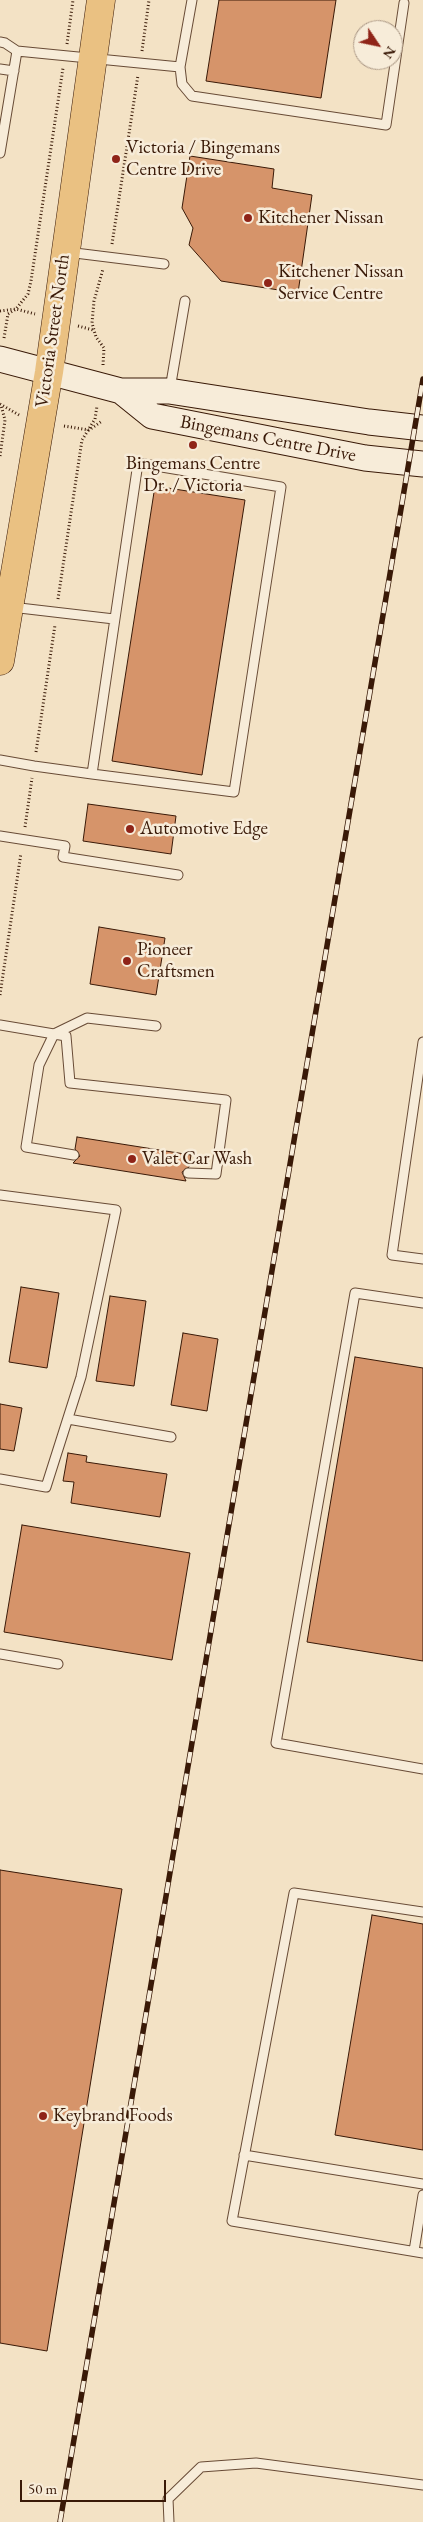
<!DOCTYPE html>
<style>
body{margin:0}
#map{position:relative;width:423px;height:2522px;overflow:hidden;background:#f3e2c5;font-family:"EB Garamond",serif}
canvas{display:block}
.north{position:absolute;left:353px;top:20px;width:50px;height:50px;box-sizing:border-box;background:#f7ecd9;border:1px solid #ab9885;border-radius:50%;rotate:124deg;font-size:14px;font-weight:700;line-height:20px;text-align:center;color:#391907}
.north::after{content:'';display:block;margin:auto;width:18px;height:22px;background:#8f2418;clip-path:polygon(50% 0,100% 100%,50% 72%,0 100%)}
.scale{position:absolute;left:20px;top:2480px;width:146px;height:22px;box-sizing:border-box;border:2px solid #391907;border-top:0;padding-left:6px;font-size:15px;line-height:18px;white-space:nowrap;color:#391907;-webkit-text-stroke:4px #f7ecd9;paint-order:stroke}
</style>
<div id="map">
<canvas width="423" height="2522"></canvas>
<div class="north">N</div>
<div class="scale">50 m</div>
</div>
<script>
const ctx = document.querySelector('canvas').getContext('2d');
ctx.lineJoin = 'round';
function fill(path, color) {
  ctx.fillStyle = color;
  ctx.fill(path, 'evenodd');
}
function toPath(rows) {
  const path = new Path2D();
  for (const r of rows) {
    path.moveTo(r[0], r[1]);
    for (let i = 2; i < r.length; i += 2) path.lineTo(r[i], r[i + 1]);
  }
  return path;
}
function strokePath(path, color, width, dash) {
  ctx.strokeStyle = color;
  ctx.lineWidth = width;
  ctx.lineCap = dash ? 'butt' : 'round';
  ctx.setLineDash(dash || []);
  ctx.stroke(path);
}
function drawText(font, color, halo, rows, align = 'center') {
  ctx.font = font + ' "EB Garamond",serif';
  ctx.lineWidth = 5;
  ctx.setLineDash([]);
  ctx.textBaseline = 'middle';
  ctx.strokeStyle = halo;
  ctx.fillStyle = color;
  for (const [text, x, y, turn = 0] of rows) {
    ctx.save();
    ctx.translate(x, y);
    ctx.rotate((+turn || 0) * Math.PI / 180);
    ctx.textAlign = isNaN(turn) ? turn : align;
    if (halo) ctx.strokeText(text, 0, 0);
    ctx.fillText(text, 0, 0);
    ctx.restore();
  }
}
const building = toPath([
 [219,0,336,0,321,98,206,81,219,0],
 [190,156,274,169,272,188,312,195,298,293,221,281,189,245,193,228,182,208,190,156],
 [155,486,245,500,202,775,112,761,155,486],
 [88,804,176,816,171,854,83,841,88,804],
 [99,927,165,938,156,995,90,984,99,927],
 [77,1137,191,1155,189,1167,182,1172,186,1181,73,1163,80,1156,75,1149,77,1137],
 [21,1287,59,1293,47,1368,9,1362,21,1287],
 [110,1296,146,1301,134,1386,96,1381,110,1296],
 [183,1333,218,1339,207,1411,171,1405,183,1333],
 [355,1357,423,1368,423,1661,307,1642,355,1357],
 [0,1404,22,1408,14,1451,0,1449,0,1404],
 [68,1453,87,1456,86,1462,167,1474,160,1517,71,1503,74,1482,63,1481,68,1453],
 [22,1525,190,1553,172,1660,4,1632,22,1525],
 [0,1870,122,1889,47,2351,0,2343,0,1870],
 [372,1915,423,1924,423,2150,335,2135,372,1915]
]);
const path = toPath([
 [67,44,73,0],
 [142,51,149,0],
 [112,244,138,75],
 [0,311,16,309,35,314],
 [78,326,93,330],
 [4,338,8,314,16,309,28,294,31,281,63,68],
 [103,365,104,348,96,337,92,323,94,301,103,269],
 [0,404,19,415],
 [64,426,89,430,102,421],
 [0,456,5,420,1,405],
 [58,599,82,440,95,419,97,406],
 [36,752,55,625],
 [25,827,32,778],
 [0,995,21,853]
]);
const service = toPath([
 [192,0,180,67,182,84,192,96,386,125,404,3],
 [0,42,5,43,17,51],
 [0,69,14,71],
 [0,153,17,51,180,67],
 [67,252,164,264],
 [170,389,185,301],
 [11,607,114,619],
 [0,760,34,766,92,774,234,792,281,487,138,463,92,774],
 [0,836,65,846,63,857,178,875],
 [0,1025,66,1036,70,1083,226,1100,216,1174,188,1173],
 [423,1042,392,1255,423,1259],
 [74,1155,26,1147,39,1065,54,1034,87,1018,156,1026],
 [0,1195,116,1210,81,1377,46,1487,0,1479],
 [423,1303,355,1293,276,1743,423,1769],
 [68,1419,171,1437],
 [0,1654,58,1664],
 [423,1912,294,1893,232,2221,423,2253],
 [244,2155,423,2184],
 [414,2251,423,2195],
 [169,2522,168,2499,201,2467,256,2463,423,2485]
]);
const secondary = toPath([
 [0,359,121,391,169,391,369,422,423,428],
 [121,391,152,416,365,458,423,464]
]);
const primary = toPath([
 [0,661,49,372,101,0]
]);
const rail = toPath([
 [60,2522,423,379]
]);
const markers = [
 [116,159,5,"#8f2418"],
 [248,218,5,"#8f2418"],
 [268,283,5,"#8f2418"],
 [193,445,5,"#8f2418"],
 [130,829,5,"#8f2418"],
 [127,961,5,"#8f2418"],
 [132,1159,5,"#8f2418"],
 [43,2116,5,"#8f2418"]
];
const poiNames = [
 ["Victoria / Bingemans",126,148],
 ["Centre Drive",126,170],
 ["Kitchener Nissan",258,218],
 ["Kitchener Nissan",278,272],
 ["Service Centre",278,294],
 ["Bingemans Centre",193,464,"center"],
 ["Dr. / Victoria",193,486,"center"],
 ["Automotive Edge",140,829],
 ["Pioneer",137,950],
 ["Craftsmen",137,972],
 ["Valet Car Wash",142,1159],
 ["Keybrand Foods",53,2116]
];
const streetNames = [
 ["Victoria Street North",53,331,-82],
 ["Bingemans Centre Drive",268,439,11]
];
fill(building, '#d6946a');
strokePath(building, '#391907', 1);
strokePath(service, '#684b36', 11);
strokePath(secondary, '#391907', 27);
strokePath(primary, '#391907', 29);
strokePath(path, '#391907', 3, [1, 2.5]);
strokePath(service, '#f7ecd9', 9);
strokePath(secondary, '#f7ecd9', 25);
strokePath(primary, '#eac182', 28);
strokePath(rail, '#391907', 5.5);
strokePath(rail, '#f7ecd9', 4, [11]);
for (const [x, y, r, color] of markers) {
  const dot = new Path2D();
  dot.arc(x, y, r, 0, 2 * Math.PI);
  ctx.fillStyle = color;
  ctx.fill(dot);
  strokePath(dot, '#f7ecd9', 2);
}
drawText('19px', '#391907', '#f7ecd9', poiNames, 'left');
drawText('19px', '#391907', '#f7ecd9', streetNames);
</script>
